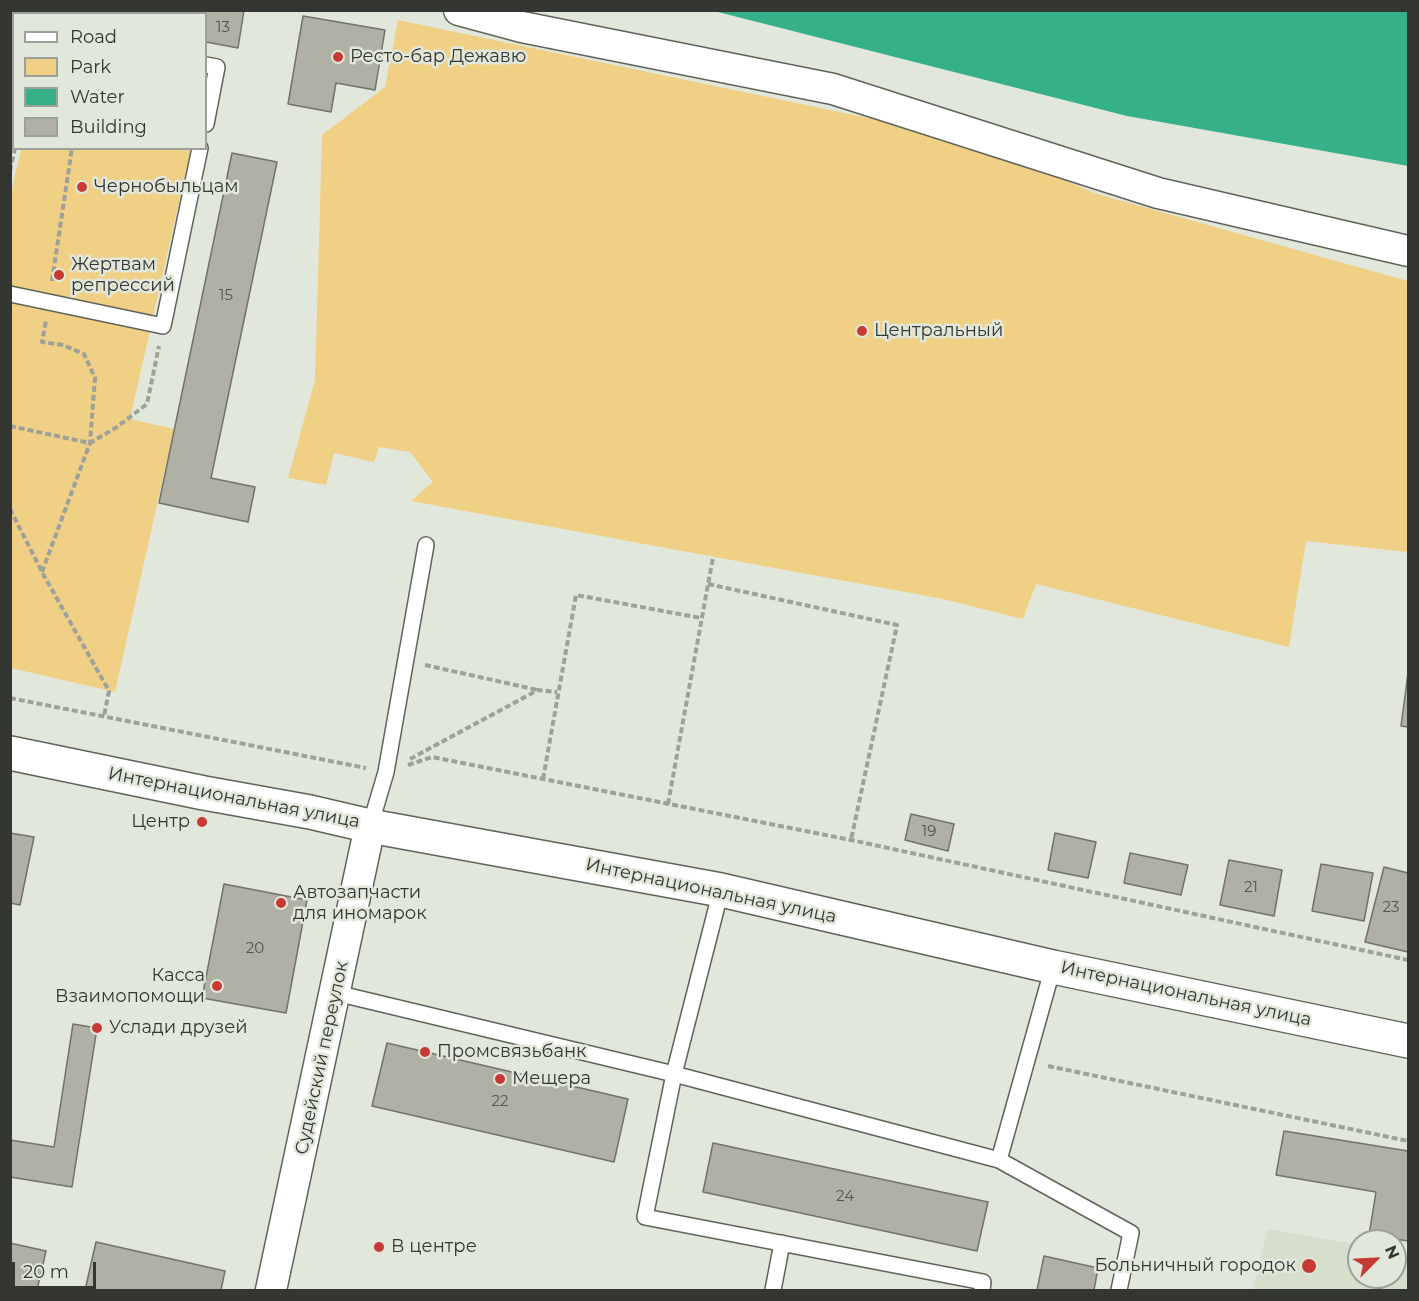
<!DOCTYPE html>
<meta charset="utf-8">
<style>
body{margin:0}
#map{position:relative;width:1419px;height:1301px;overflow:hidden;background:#e2e7dc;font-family:Montserrat,sans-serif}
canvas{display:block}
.frame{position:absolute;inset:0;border:12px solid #343632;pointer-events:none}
.legend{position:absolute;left:12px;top:12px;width:195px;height:138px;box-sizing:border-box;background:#e2e7dc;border:2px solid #9ca098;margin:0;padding:8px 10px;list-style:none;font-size:18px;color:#343632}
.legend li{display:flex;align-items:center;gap:12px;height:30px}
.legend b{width:30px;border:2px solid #9ca098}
.north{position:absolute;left:1347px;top:1229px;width:60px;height:60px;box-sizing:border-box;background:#e2e7dc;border:2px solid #9ca098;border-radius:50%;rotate:66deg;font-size:16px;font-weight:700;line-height:24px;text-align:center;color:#343632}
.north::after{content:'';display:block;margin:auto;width:21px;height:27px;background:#c73933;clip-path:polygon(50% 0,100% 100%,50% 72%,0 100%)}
.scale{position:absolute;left:12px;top:1262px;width:84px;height:27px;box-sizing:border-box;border:3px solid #343632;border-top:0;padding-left:8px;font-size:18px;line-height:21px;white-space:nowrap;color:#343632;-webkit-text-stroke:4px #e2e7dc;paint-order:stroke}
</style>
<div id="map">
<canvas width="1419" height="1301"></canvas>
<div class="frame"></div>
<ul class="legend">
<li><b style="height:8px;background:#fff"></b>Road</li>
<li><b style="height:16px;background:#f0d084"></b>Park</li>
<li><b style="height:16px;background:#35b088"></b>Water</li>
<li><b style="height:16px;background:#b0b0a5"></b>Building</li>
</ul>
<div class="north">N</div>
<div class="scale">20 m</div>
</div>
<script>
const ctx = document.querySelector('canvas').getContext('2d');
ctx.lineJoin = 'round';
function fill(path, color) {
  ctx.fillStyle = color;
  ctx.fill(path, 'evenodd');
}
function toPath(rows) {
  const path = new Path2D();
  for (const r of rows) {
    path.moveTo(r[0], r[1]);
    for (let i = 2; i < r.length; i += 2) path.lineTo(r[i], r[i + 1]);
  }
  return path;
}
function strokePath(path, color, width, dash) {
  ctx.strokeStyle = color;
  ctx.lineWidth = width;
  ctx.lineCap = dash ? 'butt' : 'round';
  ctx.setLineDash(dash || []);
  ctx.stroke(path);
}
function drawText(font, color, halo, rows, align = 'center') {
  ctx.font = font + ' Montserrat,sans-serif';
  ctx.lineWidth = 5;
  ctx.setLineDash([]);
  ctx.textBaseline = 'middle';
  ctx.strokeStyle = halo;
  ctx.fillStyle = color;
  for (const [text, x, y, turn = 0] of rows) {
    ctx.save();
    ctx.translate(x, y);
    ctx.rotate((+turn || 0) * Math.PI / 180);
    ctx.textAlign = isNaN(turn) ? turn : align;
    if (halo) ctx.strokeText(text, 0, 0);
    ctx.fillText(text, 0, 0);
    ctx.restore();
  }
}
const built = toPath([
 [1268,1229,1359,1245,1359,1277,1395,1277,1395,1252,1408,1254,1408,1290,1253,1290]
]);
const green = toPath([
 [398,20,974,140,1097,194,1408,281,1408,552,1306,541,1289,647,1036,584,1023,619,943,599,411,501,433,482,410,452,379,447,374,462,334,453,326,485,288,478,315,380,322,135,385,87],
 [21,149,191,149,130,419,174,429,115,692,11,668,10,197]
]);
const water = toPath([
 [714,11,1408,11,1408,166,1127,116]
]);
const building = toPath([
 [105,10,244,10,238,48,206,42,206,14,104,14,105,10],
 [303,16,385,30,375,90,336,83,331,112,288,104,303,16],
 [232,153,277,162,211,478,255,487,248,522,159,503,232,153],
 [1408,673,1408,727,1401,726,1408,673],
 [911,814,954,824,948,851,905,840,911,814],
 [10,833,34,837,20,905,10,903,10,833],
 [1055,833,1096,842,1088,878,1048,870,1055,833],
 [1130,853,1188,865,1181,895,1124,883,1130,853],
 [1229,860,1282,870,1274,916,1220,905,1229,860],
 [1321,864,1373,873,1364,921,1312,911,1321,864],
 [1384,867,1408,873,1408,952,1365,942,1384,867],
 [224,884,307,900,286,1013,202,998,224,884],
 [73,1024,97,1028,72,1187,10,1177,10,1140,54,1147,73,1024],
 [387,1043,628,1099,614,1162,372,1106,387,1043],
 [1284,1131,1408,1151,1408,1241,1369,1235,1376,1192,1276,1175,1284,1131],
 [713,1143,988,1202,977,1251,703,1192,713,1143],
 [96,1242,225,1271,221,1290,85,1290,96,1242],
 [10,1243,46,1251,37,1290,10,1290,10,1243],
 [1044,1256,1098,1268,1094,1290,1037,1290,1044,1256]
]);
const path = toPath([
 [43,14,43,10],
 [10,171,15,148],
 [52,281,72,148],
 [10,426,90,443,117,427,147,404,159,346],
 [10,509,42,572,109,691,104,716],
 [42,572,90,443,95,378,84,354,63,345,42,342,46,321],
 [708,584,897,625,851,840],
 [425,665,538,690],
 [10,698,366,768],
 [410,759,538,690,557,692],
 [408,765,432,757,851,840,1408,960],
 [543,779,576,595,701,618],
 [668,804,713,557],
 [1048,1066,1408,1141]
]);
const lane = toPath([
 [10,24,14,24],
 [206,65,217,67,206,124],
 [10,294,163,326,200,148],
 [370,826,386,772,426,545],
 [721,890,674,1074,999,1160],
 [1053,967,999,1160,1131,1233,1119,1290],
 [336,993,674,1074,645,1217,983,1282,982,1290],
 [773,1290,782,1243]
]);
const street = toPath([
 [459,10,522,27,833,89,1158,193,1408,251],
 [271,1290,370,826]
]);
const secondary = toPath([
 [10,753,204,793,310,812,370,826,721,890,1053,967,1408,1041]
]);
const markers = [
 [338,57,6,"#c73933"],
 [82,187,6,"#c73933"],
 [59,275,6,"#c73933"],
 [862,331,6,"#c73933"],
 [202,822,6,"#c73933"],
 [281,903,6,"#c73933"],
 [217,986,6,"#c73933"],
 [97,1028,6,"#c73933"],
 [425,1052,6,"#c73933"],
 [500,1079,6,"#c73933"],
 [379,1247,6,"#c73933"],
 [1309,1266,8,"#c73933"]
];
const numberNames = [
 ["13",223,28],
 ["15",226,296],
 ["19",929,832],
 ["21",1251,888],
 ["23",1391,908],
 ["20",255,949],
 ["22",500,1102],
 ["24",845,1197]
];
const poiNames = [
 ["Ресто-бар Дежавю",350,57],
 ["Чернобыльцам",94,187],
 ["Жертвам",71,265],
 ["репрессий",71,286],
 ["Центральный",874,331],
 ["Центр",190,822,"right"],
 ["Автозапчасти",293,893],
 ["для иномарок",293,914],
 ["Касса",205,976,"right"],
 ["Взаимопомощи",205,997,"right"],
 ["Услади друзей",109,1028],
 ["Промсвязьбанк",437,1052],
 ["Мещера",512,1079],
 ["В центре",391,1247],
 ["Больничный городок",1296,1266,"right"]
];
const streetNames = [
 ["Интернациональная улица",234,798,11],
 ["Интернациональная улица",711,891,12],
 ["Интернациональная улица",1186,994,12],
 ["Судейский переулок",322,1058,-78]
];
fill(built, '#d6decc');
fill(green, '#f0d084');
fill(water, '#35b088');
fill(building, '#b0b0a5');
strokePath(building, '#727267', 1.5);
strokePath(lane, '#5f6359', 18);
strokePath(street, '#5f6359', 33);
strokePath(secondary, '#5f6359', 36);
strokePath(path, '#9ea199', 4, [6, 3]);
strokePath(lane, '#fff', 15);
strokePath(street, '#fff', 30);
strokePath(secondary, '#fff', 33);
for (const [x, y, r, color] of markers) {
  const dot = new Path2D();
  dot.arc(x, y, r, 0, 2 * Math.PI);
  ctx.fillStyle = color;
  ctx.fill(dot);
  strokePath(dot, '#e2e7dc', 2);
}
drawText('15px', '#53544f', null, numberNames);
drawText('18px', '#343632', '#e2e7dc', poiNames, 'left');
drawText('18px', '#343632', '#e2e7dc', streetNames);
</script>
